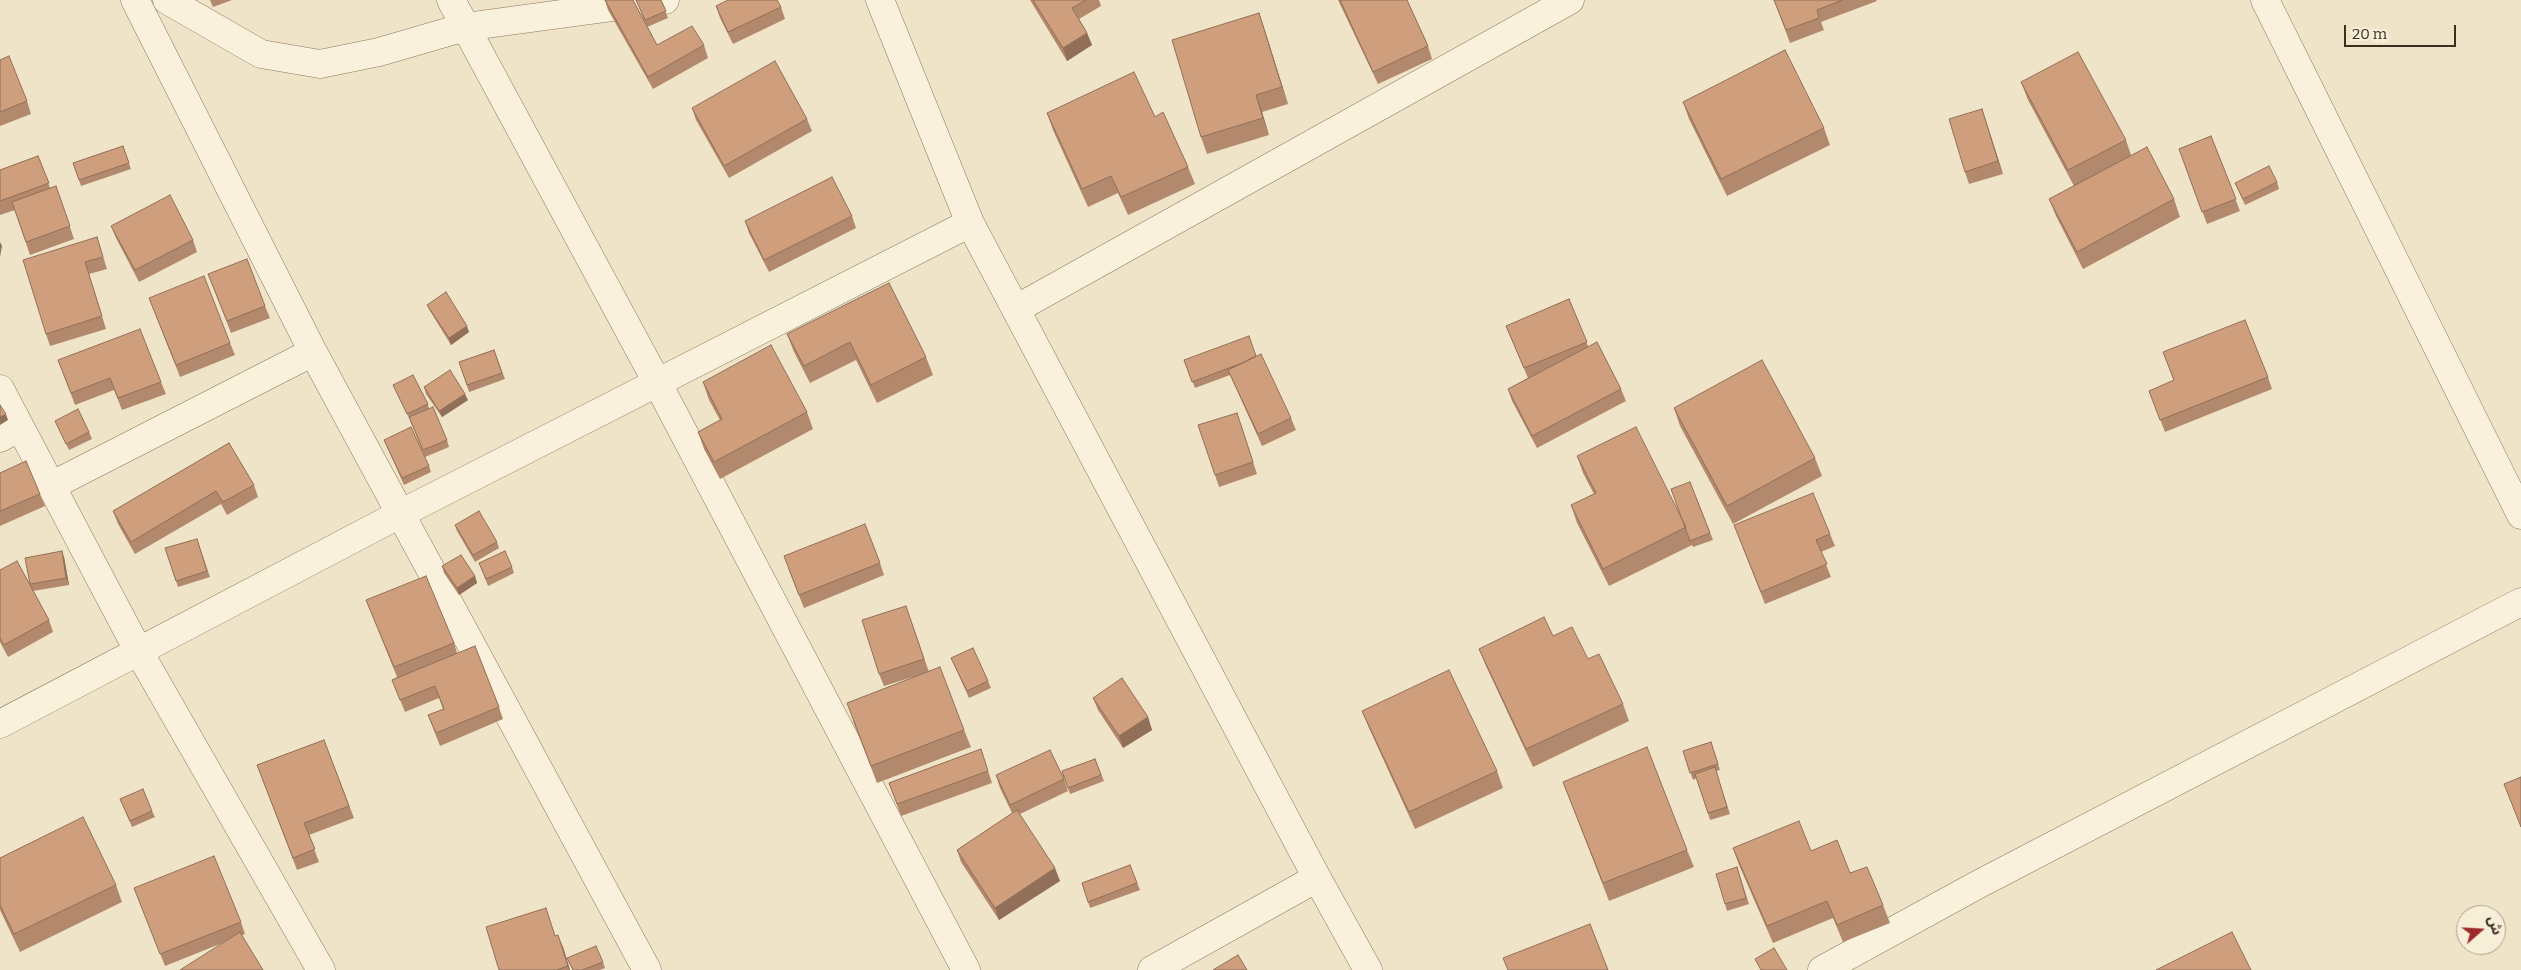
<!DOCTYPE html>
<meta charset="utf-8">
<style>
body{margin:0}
#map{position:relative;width:2521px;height:970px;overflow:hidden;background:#f0e4c8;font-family:Bitter,"Noto Sans Arabic",serif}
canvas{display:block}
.north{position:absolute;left:2456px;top:905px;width:50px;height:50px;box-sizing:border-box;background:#f7eed8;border:1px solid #ada18e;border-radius:50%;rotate:71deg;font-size:14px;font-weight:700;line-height:20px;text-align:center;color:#3d2e20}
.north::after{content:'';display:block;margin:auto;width:18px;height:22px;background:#9e2a2b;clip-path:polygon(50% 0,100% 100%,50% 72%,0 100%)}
.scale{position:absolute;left:2344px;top:25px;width:112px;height:22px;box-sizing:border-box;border:2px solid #3d2e20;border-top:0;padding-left:6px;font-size:15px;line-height:18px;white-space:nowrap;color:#3d2e20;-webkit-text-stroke:4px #f7eed8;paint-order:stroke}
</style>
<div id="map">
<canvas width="2521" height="970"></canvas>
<div class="north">ش</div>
<div class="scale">20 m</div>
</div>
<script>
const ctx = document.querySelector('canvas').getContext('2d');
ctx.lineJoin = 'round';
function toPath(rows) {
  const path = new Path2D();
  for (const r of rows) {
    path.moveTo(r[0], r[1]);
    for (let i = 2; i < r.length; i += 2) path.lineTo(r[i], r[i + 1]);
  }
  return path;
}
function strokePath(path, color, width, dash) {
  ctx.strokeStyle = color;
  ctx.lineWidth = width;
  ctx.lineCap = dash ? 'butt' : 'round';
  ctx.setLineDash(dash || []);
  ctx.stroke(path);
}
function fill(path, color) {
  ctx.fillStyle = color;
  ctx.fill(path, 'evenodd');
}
const minor = toPath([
 [135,0,313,352,647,970],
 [167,0,261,54,320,64,379,52,465,27,665,0],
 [451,0,658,384,966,970],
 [880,0,970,223,1317,878,1368,970],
 [2265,0,2521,515],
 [1016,309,1570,0],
 [0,389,139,652,321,970],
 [0,438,20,427],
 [51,486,313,352],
 [0,724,402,513,970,223],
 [1152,970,1317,878],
 [1822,970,1979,884,2521,602]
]);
const wall = toPath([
 [210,0,232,0,213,7],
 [605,0,633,0,657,45,704,45,708,58,653,89,608,10],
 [636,0,661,0,668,18,647,27],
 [1030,0,1099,0,1101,6,1079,19,1087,33,1092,45,1067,61],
 [1338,0,1407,0,1428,46,1432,59,1378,84],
 [1774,0,1876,0,1877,1,1821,22,1824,30,1790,43],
 [716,6,781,7,785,19,733,44,720,18],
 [1259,13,1265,31,1288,104,1262,112,1269,135,1207,154,1201,137],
 [0,60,27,101,31,114,0,126],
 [2021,82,2126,140,2131,155,2174,199,2180,217,2083,269,2056,216,2049,199,2074,186,2028,100],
 [1683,102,1824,128,1830,145,1727,196,1689,119],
 [692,108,807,119,812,131,729,178,696,120],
 [1982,109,2003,174,1969,184,1965,172],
 [1047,113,1155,117,1188,167,1195,184,1128,215,1118,193,1088,207,1053,130],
 [2211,136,2240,211,2207,224,2179,149],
 [123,146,131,169,81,186,73,163],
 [38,156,50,188,56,186,74,239,30,255,15,210,0,215,0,170],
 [2277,182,2279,189,2245,205,2235,183],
 [852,216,856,228,769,272,749,233,745,221],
 [111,226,193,240,197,252,139,282,116,238],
 [97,237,107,269,89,274,106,329,50,346,46,334],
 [208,274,265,306,270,318,231,333],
 [889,283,926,357,933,375,877,403,856,360,810,383,794,352,787,334],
 [149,298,230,343,235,355,180,377],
 [1569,299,1588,346,1621,389,1626,401,1537,448,1512,401,1508,389,1528,378,1506,326],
 [427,305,469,332,451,345,430,311],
 [494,350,505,379,469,392,459,362],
 [2163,352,2268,377,2272,389,2165,432,2149,391,2174,381],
 [1256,356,1291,418,1296,430,1262,446,1230,375,1195,388,1184,360],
 [58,360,161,382,166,394,122,410,114,390,75,405],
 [703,382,807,412,813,429,720,479,704,449,698,432,720,420,709,400],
 [393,385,428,404,429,409,447,440,449,447,425,457,410,420,396,391],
 [424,387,468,400,442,417,426,394],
 [1674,408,1815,458,1822,476,1733,524,1680,426],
 [55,421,89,432,92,439,69,450],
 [1241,425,1257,474,1219,487,1215,475],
 [384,440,429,466,431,472,404,485],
 [229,443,254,485,258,497,227,515,221,504,135,554,118,524,113,511],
 [1577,456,1684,524,1690,482,1713,540,1693,547,1692,545,1609,586,1577,523,1571,505,1594,494,1583,473],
 [0,473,40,494,45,506,0,526],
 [455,525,497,542,499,548,475,562,457,531],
 [1734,525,1830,534,1835,546,1821,552,1831,577,1765,604],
 [197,539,210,577,178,587,165,548],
 [64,557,69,585,33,591,49,620,53,632,8,657,0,642,0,570,30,584],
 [479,563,512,567,514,573,488,586],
 [880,563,884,575,804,608,788,568],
 [442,566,475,576,477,583,459,595,444,573],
 [366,600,454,643,457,653,499,707,503,719,440,746,428,715,443,709,439,698,405,712,392,680,397,677],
 [906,606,929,672,884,686,879,674],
 [1553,636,1588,659,1623,704,1629,721,1533,767,1486,666,1479,649],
 [951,658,988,681,991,688,969,698],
 [1093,698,1148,717,1152,730,1123,748,1098,710],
 [1362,711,1497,771,1503,788,1415,829,1369,728],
 [853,721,964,730,971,747,877,783],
 [324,740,354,818,309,835,319,862,297,870,257,765],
 [1711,742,1720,770,1716,771,1730,814,1710,820,1697,778,1693,780,1683,751],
 [981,749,992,783,901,816,889,783],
 [1095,759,1104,781,1070,794,1062,771],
 [996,775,1064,779,1068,791,1020,814,1060,881,999,920,961,862,957,850,1012,813,1000,788],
 [1563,782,1687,850,1694,867,1609,901],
 [120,799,152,811,155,817,132,827],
 [1733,848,1811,851,1850,873,1883,905,1890,923,1843,942,1833,918,1773,943,1739,865],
 [0,858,116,885,122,902,20,952,0,910],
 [1130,865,1140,890,1090,908,1082,883],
 [1737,867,1749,904,1727,911,1725,904],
 [134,888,241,922,245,934,165,966],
 [546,908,555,936,563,947,570,970,499,970],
 [603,962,605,968,600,970,572,970]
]);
const shadedWall = toPath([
 [1259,13,1265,31,1288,104,1282,87],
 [1087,33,1092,45,1067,61,1063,48],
 [1256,95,1262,112,1269,135,1263,118],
 [1982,109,1986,121,2003,174,1998,161],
 [0,242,2,246,0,257],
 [467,326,469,332,451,345,449,338],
 [465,394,468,400,442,417,439,411],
 [6,414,8,420,0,425,0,417],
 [62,551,64,557,69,585,66,578],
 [475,576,477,583,459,595,457,588],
 [1148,717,1152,730,1123,748,1119,736],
 [1055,868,1060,881,999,920,995,908],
 [558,935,563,947,570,970,569,970]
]);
const building = toPath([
 [605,0,633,0,657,45,692,26,704,45,648,77,605,0],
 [636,0,661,0,666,11,645,20,636,0],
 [728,0,777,0,781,7,728,32,716,6,728,0],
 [1033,0,1086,0,1072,8,1087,33,1063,48,1033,0],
 [1340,0,1407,0,1428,46,1373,72,1340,0],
 [1774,0,1843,0,1817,10,1819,18,1786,30,1774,0],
 [1259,13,1282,87,1256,95,1263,118,1201,137,1172,40,1259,13],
 [1785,50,1824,128,1721,179,1683,102,1785,50],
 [2078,52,2126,140,2068,170,2021,82,2078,52],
 [9,56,27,101,0,112,0,60,9,56],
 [775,61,807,119,724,166,692,108,775,61],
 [1134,72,1155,117,1163,112,1188,167,1121,197,1111,176,1082,189,1047,113,1134,72],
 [1982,109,1998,161,1965,172,1949,119,1982,109],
 [2211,136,2236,199,2202,212,2179,149,2211,136],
 [123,146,129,163,79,180,73,163,123,146],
 [2147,147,2174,199,2077,252,2049,199,2147,147],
 [38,156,49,183,0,201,0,170,38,156],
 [2269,166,2277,182,2243,199,2235,183,2269,166],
 [832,177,852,216,764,260,745,221,832,177],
 [56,186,70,226,26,242,12,202,56,186],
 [170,195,193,240,135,270,111,226,170,195],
 [97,237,103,257,85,262,102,316,46,334,23,260,97,237],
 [247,259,265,306,227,321,208,274,247,259],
 [204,276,230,343,176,365,149,298,204,276],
 [889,283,926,357,871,385,850,342,804,366,787,334,889,283],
 [446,292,467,326,449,338,427,305,446,292],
 [1569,299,1587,342,1524,368,1506,326,1569,299],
 [2245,320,2268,377,2160,420,2149,391,2174,380,2163,352,2245,320],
 [140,329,161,382,118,398,110,378,71,393,58,360,140,329],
 [1249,336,1256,356,1242,363,1192,382,1184,360,1249,336],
 [1597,342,1621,389,1532,436,1508,389,1597,342],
 [771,345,807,412,714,462,698,432,722,419,703,382,771,345],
 [494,350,502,373,467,385,459,362,494,350],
 [1261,354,1291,418,1258,434,1228,370,1261,354],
 [1762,360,1815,458,1727,506,1674,408,1762,360],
 [450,370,465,394,439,411,424,387,450,370],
 [413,375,428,404,407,414,393,385,413,375],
 [0,405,6,414,0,417,0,405],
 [433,407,447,440,423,450,409,417,433,407],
 [78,409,89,432,66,444,55,421,78,409],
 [1237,413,1253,462,1215,475,1198,425,1237,413],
 [411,427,429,466,402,478,384,440,411,427],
 [1636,427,1686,527,1603,569,1571,505,1596,493,1577,456,1636,427],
 [229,443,254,485,223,502,216,491,131,542,113,511,229,443],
 [26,461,40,494,0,511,0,473,26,461],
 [1690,482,1710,533,1690,541,1671,489,1690,482],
 [1813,493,1830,534,1816,540,1827,564,1761,592,1734,525,1813,493],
 [479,511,497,542,473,555,455,525,479,511],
 [865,524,880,563,799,595,784,556,865,524],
 [197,539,207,571,176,581,165,548,197,539],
 [62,551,66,578,30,584,25,558,62,551],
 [505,551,512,567,486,579,479,563,505,551],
 [461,555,475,576,457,588,442,566,461,555],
 [17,561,49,620,4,645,0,638,0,570,17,561],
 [426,576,454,643,394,667,366,600,426,576],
 [906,606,924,659,879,674,862,620,906,606],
 [1544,617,1553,636,1572,627,1588,659,1599,654,1623,704,1526,749,1479,649,1544,617],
 [475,646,499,707,436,733,428,715,444,709,435,686,400,700,392,680,475,646],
 [973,648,988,681,967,691,951,658,973,648],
 [940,667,964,730,871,766,847,703,940,667],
 [1449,670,1497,771,1409,812,1362,711,1449,670],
 [1122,678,1148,717,1119,736,1093,698,1122,678],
 [324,740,349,806,304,823,315,849,293,858,257,765,324,740],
 [1711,742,1718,764,1690,773,1683,751,1711,742],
 [1647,747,1687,850,1603,883,1563,782,1647,747],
 [981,749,988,771,897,804,889,783,981,749],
 [1050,750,1064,779,1010,805,996,775,1050,750],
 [1095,759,1101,775,1068,788,1062,771,1095,759],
 [1715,767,1727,807,1708,813,1695,774,1715,767],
 [2521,777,2521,827,2504,784,2521,777],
 [143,789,152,811,130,821,120,799,143,789],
 [1017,810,1055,868,995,908,957,850,1017,810],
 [83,817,116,885,14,934,0,905,0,858,83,817],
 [1799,821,1811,851,1837,840,1850,873,1867,867,1883,905,1837,925,1827,901,1767,926,1733,848,1799,821],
 [214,856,241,922,160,954,134,888,214,856],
 [1130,865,1137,883,1088,902,1082,883,1130,865],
 [1737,867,1746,898,1725,904,1716,874,1737,867],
 [546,908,555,936,558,935,568,966,556,970,499,970,486,927,546,908],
 [1590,924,1608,970,1508,970,1503,958,1590,924],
 [240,932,263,970,180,970,240,932],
 [2232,932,2251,970,2156,970,2232,932],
 [596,946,603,962,582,970,573,970,567,958,596,946],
 [1774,948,1787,970,1761,970,1755,959,1774,948],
 [1238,955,1247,970,1213,970,1238,955]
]);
strokePath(minor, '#8d765c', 29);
strokePath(minor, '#faf1dc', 28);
fill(wall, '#b2896c');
fill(shadedWall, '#916f58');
fill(building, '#cf9f7d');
strokePath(building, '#916f58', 1);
</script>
